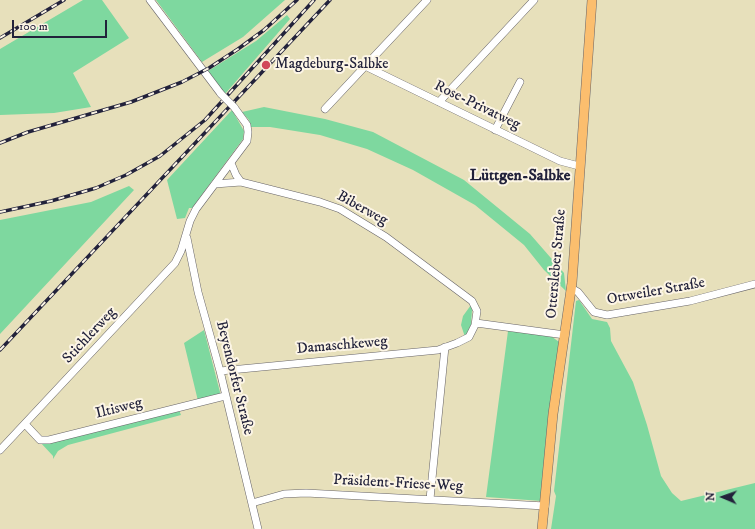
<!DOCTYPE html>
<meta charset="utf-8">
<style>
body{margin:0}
#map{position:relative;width:755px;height:529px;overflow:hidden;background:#e7e0bb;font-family:"IM FELL DW Pica",serif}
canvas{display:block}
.north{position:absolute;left:703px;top:477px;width:40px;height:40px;-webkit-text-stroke:3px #fcf5e5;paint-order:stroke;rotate:272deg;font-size:11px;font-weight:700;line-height:16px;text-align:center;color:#22223b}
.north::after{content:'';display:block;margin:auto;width:14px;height:18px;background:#22223b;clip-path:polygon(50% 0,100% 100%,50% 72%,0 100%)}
.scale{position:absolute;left:12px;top:20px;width:95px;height:18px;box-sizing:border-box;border:2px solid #22223b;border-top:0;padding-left:5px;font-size:12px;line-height:14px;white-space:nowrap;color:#22223b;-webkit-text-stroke:3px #fcf5e5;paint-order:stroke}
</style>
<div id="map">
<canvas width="755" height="529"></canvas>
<div class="north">N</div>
<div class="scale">100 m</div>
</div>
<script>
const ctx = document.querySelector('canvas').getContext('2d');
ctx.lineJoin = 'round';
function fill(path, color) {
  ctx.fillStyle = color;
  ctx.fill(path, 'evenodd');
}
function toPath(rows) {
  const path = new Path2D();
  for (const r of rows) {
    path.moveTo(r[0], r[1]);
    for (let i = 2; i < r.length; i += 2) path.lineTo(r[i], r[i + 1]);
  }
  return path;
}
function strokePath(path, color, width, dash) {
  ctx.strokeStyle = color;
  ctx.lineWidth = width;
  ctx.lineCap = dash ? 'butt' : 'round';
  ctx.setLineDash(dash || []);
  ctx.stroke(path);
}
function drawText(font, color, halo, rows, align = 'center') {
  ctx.font = font + ' "IM FELL DW Pica",serif';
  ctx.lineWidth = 4;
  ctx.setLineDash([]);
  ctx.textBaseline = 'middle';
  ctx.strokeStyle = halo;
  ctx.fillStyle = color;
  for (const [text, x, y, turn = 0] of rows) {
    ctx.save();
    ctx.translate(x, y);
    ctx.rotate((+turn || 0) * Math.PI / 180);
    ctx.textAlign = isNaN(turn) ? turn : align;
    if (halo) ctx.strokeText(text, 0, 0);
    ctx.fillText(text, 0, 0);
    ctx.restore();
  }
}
const green = toPath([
 [83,0,102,0,129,38,73,73,91,107,54,113,0,115,0,49],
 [156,0,285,0,243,37,202,62],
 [287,15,290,19,225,94,208,71,256,41],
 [264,107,325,119,373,132,464,180,530,234,564,273,566,291,544,270,524,245,475,205,413,170,367,149,320,135,270,127,251,127,249,120,242,112],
 [232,110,244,131,243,139,192,208,189,208,185,218,177,219,167,180],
 [129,186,134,190,0,334,0,220,91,202],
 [579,300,592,319,607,322,610,328,611,341,633,382,647,425,661,476,672,493,681,501,755,483,755,529,551,529,556,496,554,491,576,301],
 [471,305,472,310,471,325,465,337,461,325,463,316],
 [204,330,221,396,198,401,184,343],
 [508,331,551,336,559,342,542,501,486,497],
 [179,410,181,415,68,445,58,451,53,459,53,456,40,442]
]);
const minor = toPath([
 [150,0,221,94],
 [365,66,560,161,579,166],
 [439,102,534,0],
 [325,109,427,0],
 [495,130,520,82],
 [231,163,236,175,241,182],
 [215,184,241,182,320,202,340,209,386,237,472,301,477,311,475,325,469,337,457,343,438,350,220,371],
 [187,238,198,292,220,371,258,529],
 [571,288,578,292,594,312,607,315,690,301,755,284],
 [476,323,565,335],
 [25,424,40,440,49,440,225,396],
 [0,450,175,263,181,251,190,221,196,209,247,141,248,132,247,125,234,107],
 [430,499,445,347],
 [252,503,284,494,306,493,545,506]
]);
const major = toPath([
 [542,529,553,414,572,283,592,0]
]);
const rail = toPath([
 [0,38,64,0],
 [0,143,28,132,131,102,182,82,209,68,238,49,264,30,297,0],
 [0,212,51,201,96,188,126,175,160,156,205,120,314,0],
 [0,350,330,0]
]);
const minorBridge = toPath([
 [221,94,234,107]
]);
const markers = [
 [266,65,5,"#d1495b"]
];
const poiNames = [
 ["Magdeburg-Salbke",275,65]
];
const streetNames = [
 ["Rose-Privatweg",477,106,26],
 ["Biberweg",362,209,29],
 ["Ottersleber Straße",557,264,-85],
 ["Ottweiler Straße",656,292,-10],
 ["Stichlerweg",90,336,-47],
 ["Damaschkeweg",342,346,-5],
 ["Beyendorfer Straße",234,378,76],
 ["Iltisweg",119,409,-14],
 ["Präsident-Friese-Weg",398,484,3]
];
const neighbourhoodNames = [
 ["Lüttgen-Salbke",520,177]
];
fill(green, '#7ed89f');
strokePath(minor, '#676468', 8);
strokePath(major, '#676468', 10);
strokePath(minor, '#fff', 7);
strokePath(major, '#fbbe6e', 9);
strokePath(rail, '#22223b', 3.5);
strokePath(rail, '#fcf5e5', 2, [6]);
strokePath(minorBridge, '#676468', 8, []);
strokePath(minorBridge, '#fff', 7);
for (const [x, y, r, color] of markers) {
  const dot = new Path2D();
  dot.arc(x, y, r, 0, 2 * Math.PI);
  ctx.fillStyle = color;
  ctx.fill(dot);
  strokePath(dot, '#fcf5e5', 1.5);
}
drawText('15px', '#22223b', '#fcf5e5', poiNames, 'left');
drawText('15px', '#22223b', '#fcf5e5', streetNames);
drawText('bold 16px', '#22223b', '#fcf5e5', neighbourhoodNames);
</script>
